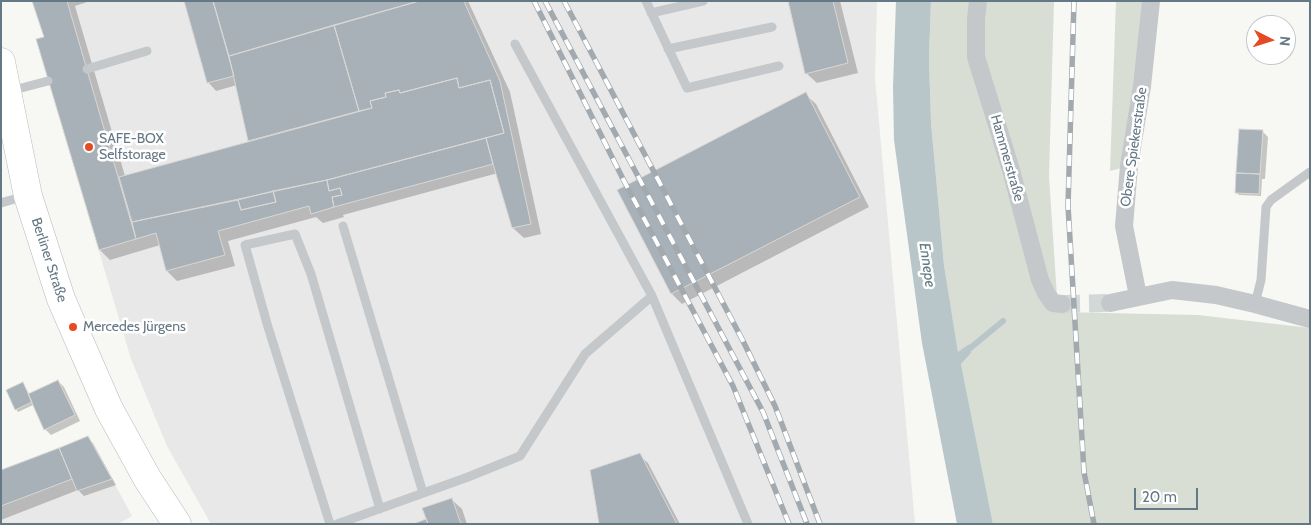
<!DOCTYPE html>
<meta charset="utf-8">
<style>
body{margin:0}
#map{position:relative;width:1311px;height:525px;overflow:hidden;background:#f7f7f3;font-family:Cabin,sans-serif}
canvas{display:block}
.frame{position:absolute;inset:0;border:2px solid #657885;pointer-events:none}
.north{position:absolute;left:1246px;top:15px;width:50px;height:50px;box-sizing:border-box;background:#fff;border:1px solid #c1c9ce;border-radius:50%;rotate:95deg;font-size:14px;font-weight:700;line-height:20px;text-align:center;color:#657885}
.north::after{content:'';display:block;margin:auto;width:18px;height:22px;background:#e44b25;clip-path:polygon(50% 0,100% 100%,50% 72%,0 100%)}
.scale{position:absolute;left:1134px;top:488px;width:64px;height:22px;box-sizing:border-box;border:2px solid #657885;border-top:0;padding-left:6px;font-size:15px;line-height:18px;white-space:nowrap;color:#657885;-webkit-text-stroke:4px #fff;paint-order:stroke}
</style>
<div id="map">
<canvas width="1311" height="525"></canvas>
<div class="frame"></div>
<div class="north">N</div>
<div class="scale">20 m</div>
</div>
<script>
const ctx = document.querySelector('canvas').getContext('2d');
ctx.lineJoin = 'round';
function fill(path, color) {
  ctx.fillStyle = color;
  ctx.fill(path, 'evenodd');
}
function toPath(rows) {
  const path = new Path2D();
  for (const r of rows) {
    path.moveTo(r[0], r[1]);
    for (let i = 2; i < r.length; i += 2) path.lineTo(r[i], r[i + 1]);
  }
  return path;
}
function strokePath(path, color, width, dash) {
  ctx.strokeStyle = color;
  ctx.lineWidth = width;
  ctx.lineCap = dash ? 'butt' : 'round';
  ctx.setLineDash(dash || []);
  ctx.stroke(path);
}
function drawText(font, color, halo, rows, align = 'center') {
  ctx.font = font + ' Cabin,sans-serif';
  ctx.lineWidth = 5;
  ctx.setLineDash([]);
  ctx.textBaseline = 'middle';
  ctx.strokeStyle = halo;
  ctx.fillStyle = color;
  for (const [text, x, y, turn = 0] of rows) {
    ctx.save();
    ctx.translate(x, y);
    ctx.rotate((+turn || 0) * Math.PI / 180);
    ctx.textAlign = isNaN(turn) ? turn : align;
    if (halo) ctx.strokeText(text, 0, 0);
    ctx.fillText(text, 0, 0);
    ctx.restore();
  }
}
const built = toPath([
 [32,1,877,1,875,78,915,524,211,524,167,446,131,359,36,39,44,37],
 [63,446,112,479,132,516,118,524,1,524,1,470]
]);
const green = toPath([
 [931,1,1054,1,1049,176,1058,312,1198,315,1310,328,1310,524,993,524,961,364,970,353,969,344,958,353,944,265,931,122,929,58],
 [1116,1,1151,1,1129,166,1110,171]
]);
const water = toPath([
 [896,1,931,1,929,58,931,122,944,265,958,352,969,344,971,353,961,364,993,524,957,524,922,343,894,140,893,87]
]);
const shadow = toPath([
 [33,1,90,1,75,6,125,176,250,142,237,85,216,91,208,82,186,1,468,1,510,92,541,234,524,238,513,228,498,173,343,215,344,217,323,223,316,217,228,241,235,266,177,281,167,271,160,245,110,260,100,250,45,38],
 [789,1,840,1,858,73,817,83,806,73],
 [805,94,816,104,869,207,682,304,672,294,619,191],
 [1262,131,1268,137,1265,179,1262,179,1261,196,1239,195,1236,192],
 [58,381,64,387,80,421,51,435,45,429,33,405,18,412,16,409,23,384,29,394],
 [88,438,93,443,116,485,84,496,78,490,1,520,1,472],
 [639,455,648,463,680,524,600,524],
 [451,499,462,509,467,524,417,524,428,520]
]);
const stream = toPath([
 [963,354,1003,321]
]);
const building = toPath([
 [32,1,67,1,136,239,99,250,36,39,44,37,32,1],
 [184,1,213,1,234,76,207,83,184,1],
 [213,1,419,1,229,56,213,1],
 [419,1,464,1,466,6,500,81,531,224,512,228,493,164,486,138,504,133,490,80,459,88,457,78,400,93,399,90,385,93,386,97,370,101,372,108,359,111,334,25,419,1],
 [788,1,833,1,848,63,805,74,788,1],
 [334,25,359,111,248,141,229,56,334,25],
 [457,78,459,88,490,80,504,133,327,180,132,222,119,177,372,108,370,101,386,97,385,93,399,90,400,93,457,78],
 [806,92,860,197,671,294,617,190,806,92],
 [1239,129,1263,130,1260,174,1236,173,1239,129],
 [486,138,493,164,334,207,332,197,342,195,340,188,329,191,327,180,486,138],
 [1236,173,1260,174,1259,194,1235,193,1236,173],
 [327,180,329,191,340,188,342,195,332,197,334,207,311,214,309,206,218,231,225,255,166,271,156,233,136,239,132,222,238,200,241,210,276,202,273,191,327,180],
 [273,191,276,202,241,210,238,200,273,191],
 [58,380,75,415,44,430,28,394,58,380],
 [23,382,32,402,15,410,6,390,23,382],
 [88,436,112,479,77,491,59,448,88,436],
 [59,448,72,479,1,506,1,470,59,448],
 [640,453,677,524,599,524,590,470,640,453],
 [452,498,461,524,428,524,422,508,452,498],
 [426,519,428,524,413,524,426,519]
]);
const minorTunnel = toPath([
 [1062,304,1110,303]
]);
const service = toPath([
 [646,1,687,88,779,66],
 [651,13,703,1],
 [668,49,772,27],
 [87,69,147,51],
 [10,91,48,81],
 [1,203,25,196],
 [343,226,423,493],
 [652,296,748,524],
 [1255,304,1261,280,1266,207,1271,200,1310,172],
 [330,524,268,327,245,245,295,234,311,274,380,509],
 [337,524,468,477,520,456,585,354,652,296,515,44]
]);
const minor = toPath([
 [978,1,976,19,976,57,1011,170,1040,280,1046,293,1053,303,1062,304],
 [1138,296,1124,226,1129,166,1142,86,1151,1],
 [1110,303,1172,290,1216,295,1255,304,1310,319]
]);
const primary = toPath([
 [1,62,28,196,61,299,109,409,147,478,177,524]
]);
const rail = toPath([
 [534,1,623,179,733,386,789,524],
 [545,1,763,412,807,524],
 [564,1,743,341,775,406,820,524],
 [1074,1,1068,206,1084,472,1094,524]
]);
const markers = [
 [89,147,5,"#e44b25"],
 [73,327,5,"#e44b25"]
];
const poiNames = [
 ["SAFE-BOX",99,139],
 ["Selfstorage",99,155],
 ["Mercedes Jürgens",83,327]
];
const streetNames = [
 ["Obere Spiekerstraße",1134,147,-82],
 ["Hammerstraße",1007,158,74],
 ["Berliner Straße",49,260,72]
];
const waterNames = [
 ["Ennepe",927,265,82]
];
fill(built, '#e7e8e7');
fill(green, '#d8ded4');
fill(water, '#b9c6c9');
fill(shadow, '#0003');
strokePath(stream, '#b9c6c9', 6);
fill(building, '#a8b1b7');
strokePath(building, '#d8d8d6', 1);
strokePath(minorTunnel, '#d2d7d8', 18, [18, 9]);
strokePath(primary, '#b5babd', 29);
strokePath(service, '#c4c8cb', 9);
strokePath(minor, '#c4c8cb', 18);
strokePath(primary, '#fff', 28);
strokePath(rail, '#a2aaaf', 5.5);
strokePath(rail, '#fff', 4, [11]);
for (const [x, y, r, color] of markers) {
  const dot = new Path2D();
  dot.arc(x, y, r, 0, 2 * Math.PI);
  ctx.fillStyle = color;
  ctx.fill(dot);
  strokePath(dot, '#fff', 2);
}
drawText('14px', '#657885', '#fff', poiNames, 'left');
drawText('14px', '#657885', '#fff', streetNames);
drawText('italic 15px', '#617a81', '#fff', waterNames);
</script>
